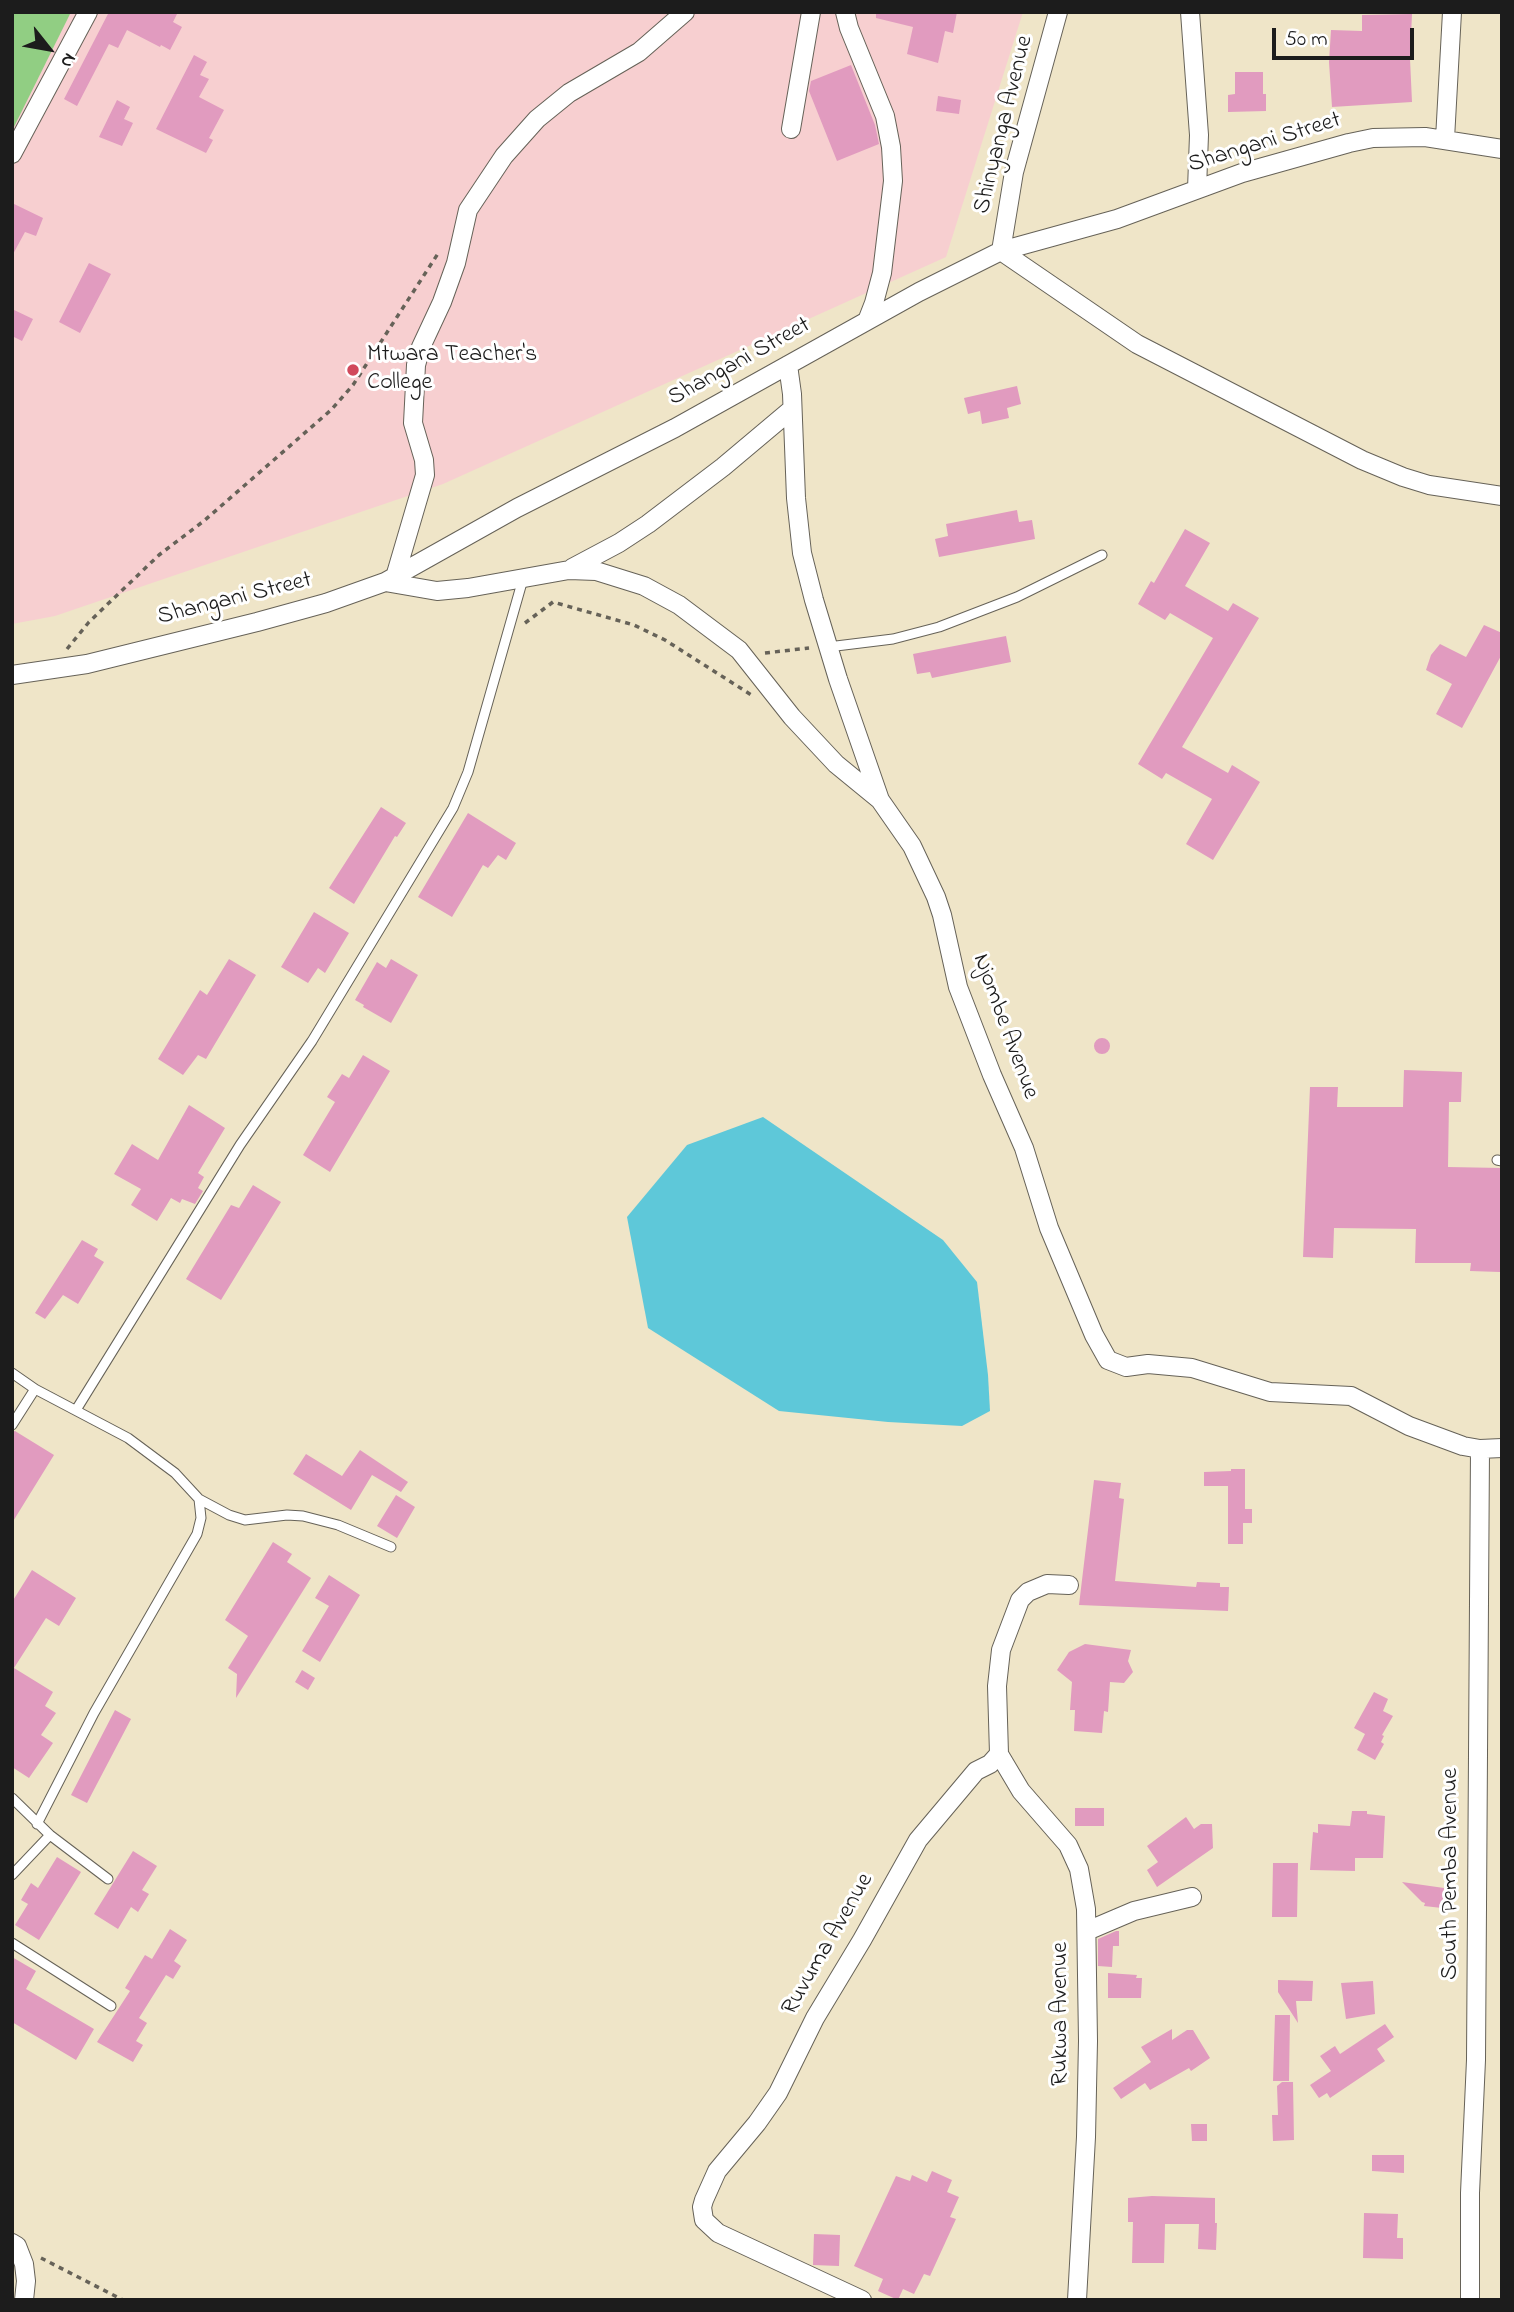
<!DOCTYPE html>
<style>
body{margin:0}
#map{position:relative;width:1514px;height:2312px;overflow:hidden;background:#efe5c8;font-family:"Indie Flower",sans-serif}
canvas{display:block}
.frame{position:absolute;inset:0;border:14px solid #1c1c1c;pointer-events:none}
.north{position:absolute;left:14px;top:14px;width:70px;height:70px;-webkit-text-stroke:5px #fff;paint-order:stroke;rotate:121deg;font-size:19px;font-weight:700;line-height:28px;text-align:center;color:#1c1c1c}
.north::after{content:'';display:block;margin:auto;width:24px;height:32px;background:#1c1c1c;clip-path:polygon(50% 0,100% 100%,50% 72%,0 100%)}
.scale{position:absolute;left:1272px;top:28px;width:142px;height:32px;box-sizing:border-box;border:4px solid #1c1c1c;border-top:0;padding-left:9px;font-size:21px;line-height:24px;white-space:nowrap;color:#1c1c1c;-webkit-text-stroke:5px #fff;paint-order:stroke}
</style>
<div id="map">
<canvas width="1514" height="2312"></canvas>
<div class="frame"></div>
<div class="north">N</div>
<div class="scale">50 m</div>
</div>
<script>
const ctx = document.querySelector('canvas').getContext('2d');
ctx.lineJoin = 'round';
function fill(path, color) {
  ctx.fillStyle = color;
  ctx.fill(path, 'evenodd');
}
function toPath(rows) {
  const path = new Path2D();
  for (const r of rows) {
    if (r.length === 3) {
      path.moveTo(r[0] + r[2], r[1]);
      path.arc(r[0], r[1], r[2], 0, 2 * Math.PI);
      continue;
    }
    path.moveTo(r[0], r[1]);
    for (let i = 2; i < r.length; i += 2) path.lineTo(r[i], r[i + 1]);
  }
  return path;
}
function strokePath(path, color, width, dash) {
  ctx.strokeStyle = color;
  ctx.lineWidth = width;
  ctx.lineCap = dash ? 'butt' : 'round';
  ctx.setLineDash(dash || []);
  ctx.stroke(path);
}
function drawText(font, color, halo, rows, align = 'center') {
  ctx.font = font + ' "Indie Flower",sans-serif';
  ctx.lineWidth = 6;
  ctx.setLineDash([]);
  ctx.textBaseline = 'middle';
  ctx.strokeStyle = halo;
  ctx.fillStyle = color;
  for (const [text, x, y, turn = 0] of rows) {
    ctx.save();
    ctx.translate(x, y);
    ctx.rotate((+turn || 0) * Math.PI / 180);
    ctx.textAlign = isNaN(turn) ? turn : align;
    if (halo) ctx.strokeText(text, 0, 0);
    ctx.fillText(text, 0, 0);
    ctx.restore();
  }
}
const built = toPath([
 [12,12,1023,12,946,257,443,484,55,616,12,624]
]);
const green = toPath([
 [12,12,71,12,12,131]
]);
const water = toPath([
 [763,1117,943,1240,977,1282,988,1375,990,1411,962,1426,888,1422,779,1411,648,1328,627,1217,687,1145]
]);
const building = toPath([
 [109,12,178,12,173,22,182,27,170,50,161,45,160,47,127,30,118,48,109,44,77,106,64,99],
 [876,12,957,12,953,33,945,31,938,63,907,54,913,27,876,18],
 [1412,14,1410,59,1412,102,1332,107,1329,62,1331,30,1362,31,1362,15],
 [194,55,207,62,200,75,209,79,199,97,224,110,209,138,213,140,206,153,156,129],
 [851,65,875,125,879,144,837,161,809,91,811,81],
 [1235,72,1263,72,1263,94,1266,94,1266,111,1228,112,1228,95,1235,94],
 [938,96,961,100,959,114,936,111],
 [117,100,130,107,124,119,133,123,122,146,99,137],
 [12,203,43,218,36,236,25,232,12,256],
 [89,263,111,274,80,333,59,322],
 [12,309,33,319,22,341,12,336],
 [1017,386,1021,404,1007,408,1009,418,982,424,980,411,968,414,964,398],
 [1017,510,1019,522,1032,520,1035,539,939,557,935,539,948,536,946,524],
 [1185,529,1210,543,1185,586,1228,611,1233,603,1259,618,1182,747,1228,773,1232,765,1260,782,1213,860,1186,844,1212,799,1166,773,1162,779,1138,764,1213,638,1170,613,1165,620,1138,604,1151,581,1154,583],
 [1484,625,1502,633,1502,654,1462,728,1436,714,1452,684,1426,670,1431,655,1440,644,1466,657],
 [1006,636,1011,662,932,678,930,672,917,674,913,654],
 [381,807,406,823,397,837,395,836,354,904,329,888],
 [468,813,516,843,506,860,498,855,488,868,483,865,452,917,418,897],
 [314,912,349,933,325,973,318,968,308,983,281,967],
 [229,959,256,975,206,1059,198,1055,183,1075,158,1059,200,990,207,995],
 [391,959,418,975,391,1023,363,1007,364,1005,355,1000,377,962,386,968],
 [1102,1046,8],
 [363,1055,390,1071,330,1172,303,1155,335,1102,327,1097,342,1074,349,1078],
 [1404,1070,1462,1072,1461,1102,1449,1102,1448,1167,1502,1168,1500,1272,1470,1271,1471,1263,1415,1263,1416,1229,1334,1228,1333,1258,1303,1257,1310,1087,1338,1087,1337,1107,1403,1107],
 [189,1105,225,1128,198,1173,204,1177,198,1188,203,1191,195,1204,182,1199,180,1203,171,1198,157,1221,131,1205,141,1189,114,1174,132,1144,158,1160],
 [253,1185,281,1202,221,1300,186,1279,231,1205,239,1208],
 [82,1240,98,1249,94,1256,104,1262,78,1304,63,1295,45,1319,35,1313],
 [15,1431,54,1455,12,1523,12,1432],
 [360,1450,408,1482,401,1492,372,1475,351,1510,293,1474,306,1454,342,1476],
 [1231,1469,1245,1469,1245,1509,1252,1509,1252,1523,1243,1523,1243,1544,1228,1544,1228,1486,1204,1486,1204,1472,1231,1471],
 [1094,1480,1121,1483,1119,1498,1124,1499,1115,1581,1196,1587,1197,1582,1220,1583,1220,1587,1229,1587,1228,1611,1079,1605],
 [396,1495,415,1507,397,1538,377,1526],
 [273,1542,292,1554,287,1562,311,1578,236,1698,237,1674,228,1668,248,1636,225,1620],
 [32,1570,76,1598,59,1626,46,1618,14,1668,53,1692,45,1706,56,1713,41,1735,53,1743,29,1778,12,1767,12,1602],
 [329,1575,360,1595,320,1662,302,1651,329,1606,315,1598],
 [1085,1644,1131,1650,1128,1661,1133,1672,1124,1683,1110,1682,1108,1712,1104,1711,1102,1733,1074,1731,1075,1710,1070,1710,1072,1682,1057,1670,1069,1652],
 [302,1670,315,1678,308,1690,295,1682],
 [1374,1692,1388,1699,1383,1711,1393,1716,1382,1735,1384,1736,1381,1742,1384,1744,1375,1760,1357,1750,1365,1734,1354,1728],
 [115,1710,131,1719,87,1803,71,1795],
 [1075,1808,1104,1808,1104,1826,1075,1826],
 [1352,1811,1367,1811,1367,1814,1385,1816,1383,1858,1355,1858,1355,1871,1310,1870,1313,1832,1318,1833,1318,1824,1350,1826],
 [1186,1817,1194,1829,1201,1824,1212,1824,1213,1848,1157,1887,1147,1870,1158,1862,1147,1846],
 [133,1851,157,1866,142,1890,149,1894,138,1912,131,1907,118,1929,94,1914],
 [57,1857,81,1872,39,1940,15,1925,28,1904,21,1900,31,1883,38,1888],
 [1273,1863,1298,1863,1297,1917,1272,1917],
 [1402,1882,1444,1888,1442,1908,1424,1906,1425,1903,1422,1902],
 [170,1929,187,1940,174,1961,181,1966,173,1979,166,1975,139,2018,147,2023,136,2041,143,2045,133,2062,97,2042,130,1991,125,1988,145,1955,152,1959],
 [1116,1931,1119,1931,1119,1946,1113,1946,1112,1967,1098,1966,1098,1939],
 [12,1957,36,1971,26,1989,94,2029,76,2060,12,2022],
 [1108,1973,1137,1975,1136,1978,1142,1978,1141,1998,1108,1998],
 [1278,1980,1313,1981,1312,2001,1296,2001,1298,2023,1278,1992],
 [1373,1981,1375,2014,1346,2019,1341,1983],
 [1275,2015,1290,2015,1289,2081,1273,2081],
 [1385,2024,1394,2037,1377,2049,1385,2061,1330,2098,1327,2093,1319,2098,1310,2085,1331,2071,1320,2056,1335,2046,1340,2054],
 [1172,2029,1172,2040,1187,2030,1193,2030,1210,2058,1191,2071,1189,2068,1150,2090,1145,2083,1121,2099,1113,2088,1151,2062,1141,2047],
 [1282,2082,1293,2082,1294,2140,1273,2141,1272,2115,1278,2115,1277,2086],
 [1191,2124,1207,2124,1207,2141,1192,2141],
 [1372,2155,1404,2155,1404,2173,1372,2171],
 [932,2171,952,2180,947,2192,959,2197,950,2217,956,2219,930,2276,924,2274,914,2294,903,2289,898,2300,878,2291,883,2279,854,2266,896,2176,910,2181,912,2175,927,2182],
 [1152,2196,1215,2198,1215,2223,1217,2223,1216,2250,1198,2249,1199,2224,1165,2224,1164,2263,1132,2263,1133,2222,1128,2222,1128,2198],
 [1364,2213,1398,2214,1397,2238,1403,2238,1403,2259,1363,2258],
 [814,2234,840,2235,839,2266,813,2265]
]);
const path = toPath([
 [525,623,553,602,634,625,665,640,753,696],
 [67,649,89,622,159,555,205,520,331,410,353,385,439,252],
 [765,653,809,648],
 [41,2258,123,2300]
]);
const lane = toPath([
 [828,647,893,639,939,627,1017,597,1102,555],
 [1497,1160,1502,1161],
 [12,1373,35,1389,128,1438,175,1473,199,1499,201,1518,197,1534,94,1713,37,1824],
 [76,1410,240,1145,312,1041,453,808,468,772,523,579],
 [12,1425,35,1389],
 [199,1499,229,1515,245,1520,287,1515,303,1516,338,1525,391,1547],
 [12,1798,50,1835,108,1879],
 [12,1875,50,1835],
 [12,1943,111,2006]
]);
const street = toPath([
 [845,12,849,28,885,116,891,147,893,181,882,273,874,303,867,321],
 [1190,12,1199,135,1197,189],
 [791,129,811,12],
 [1445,139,1452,12],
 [12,154,88,12],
 [1001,251,1137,344,1362,460,1403,477,1429,485,1502,496],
 [1001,251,1014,172,1058,12],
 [788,365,792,394,796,498,802,553,814,600,838,679,880,800],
 [572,568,619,543,648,524,723,467,792,409],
 [395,577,425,475,424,460,413,423,416,365,421,347,442,302,456,263,468,210,504,156,537,119,569,93,639,52,685,12],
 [385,582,437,591,468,588,569,570,596,571,644,586,679,605,739,650,792,717,836,764,880,800,912,846,936,897,942,915,958,987,992,1075,1024,1148,1049,1228,1094,1335,1108,1360,1126,1367,1148,1364,1192,1368,1270,1392,1351,1396,1409,1426,1463,1446,1480,1449,1502,1448],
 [12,675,87,664,257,622,326,603,385,582,517,508,675,428,919,292,1001,251,1117,219,1242,173,1349,143,1373,138,1425,137,1502,149],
 [999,1754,1021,1791,1068,1845,1079,1869,1086,1909,1088,2041,1086,2137,1077,2300],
 [1087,1931,1134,1911,1192,1897],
 [12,2243,17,2246,24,2264,26,2281,24,2300],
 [862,2300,718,2233,704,2220,702,2207,704,2200,717,2171,757,2123,778,2093,815,2018,862,1940,918,1840,976,1771,990,1764,999,1754,997,1686,1001,1650,1020,1600,1028,1592,1047,1584,1069,1585],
 [1470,2300,1470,2193,1476,2060,1480,1449]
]);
const markers = [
 [353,370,7,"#d1495b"]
];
const streetNames = [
 ["Shinyanga Avenue",1005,125,-76],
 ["Shangani Street",1265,144,-17],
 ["Shangani Street",740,363,-29],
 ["Shangani Street",235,600,-14],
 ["Njombe Avenue",1004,1027,70],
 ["South Pemba Avenue",1452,1874,-90],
 ["Ruvuma Avenue",829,1945,-60],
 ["Rukwa Avenue",1062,2014,-90]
];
const poiNames = [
 ["Mtwara Teacher's",367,356],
 ["College",367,384]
];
fill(built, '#f7cfd0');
fill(green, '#91ce83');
fill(water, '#5ec8d9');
fill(building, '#e19bbf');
strokePath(lane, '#666258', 11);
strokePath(street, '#666258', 20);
strokePath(path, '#666258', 3.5, [5, 5]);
strokePath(lane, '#fff', 9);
strokePath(street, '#fff', 18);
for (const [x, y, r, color] of markers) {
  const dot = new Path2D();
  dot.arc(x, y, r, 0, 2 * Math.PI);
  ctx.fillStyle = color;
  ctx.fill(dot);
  strokePath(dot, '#fff', 2.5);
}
drawText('24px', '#1c1c1c', '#fff', streetNames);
drawText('24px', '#1c1c1c', '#fff', poiNames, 'left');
</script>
